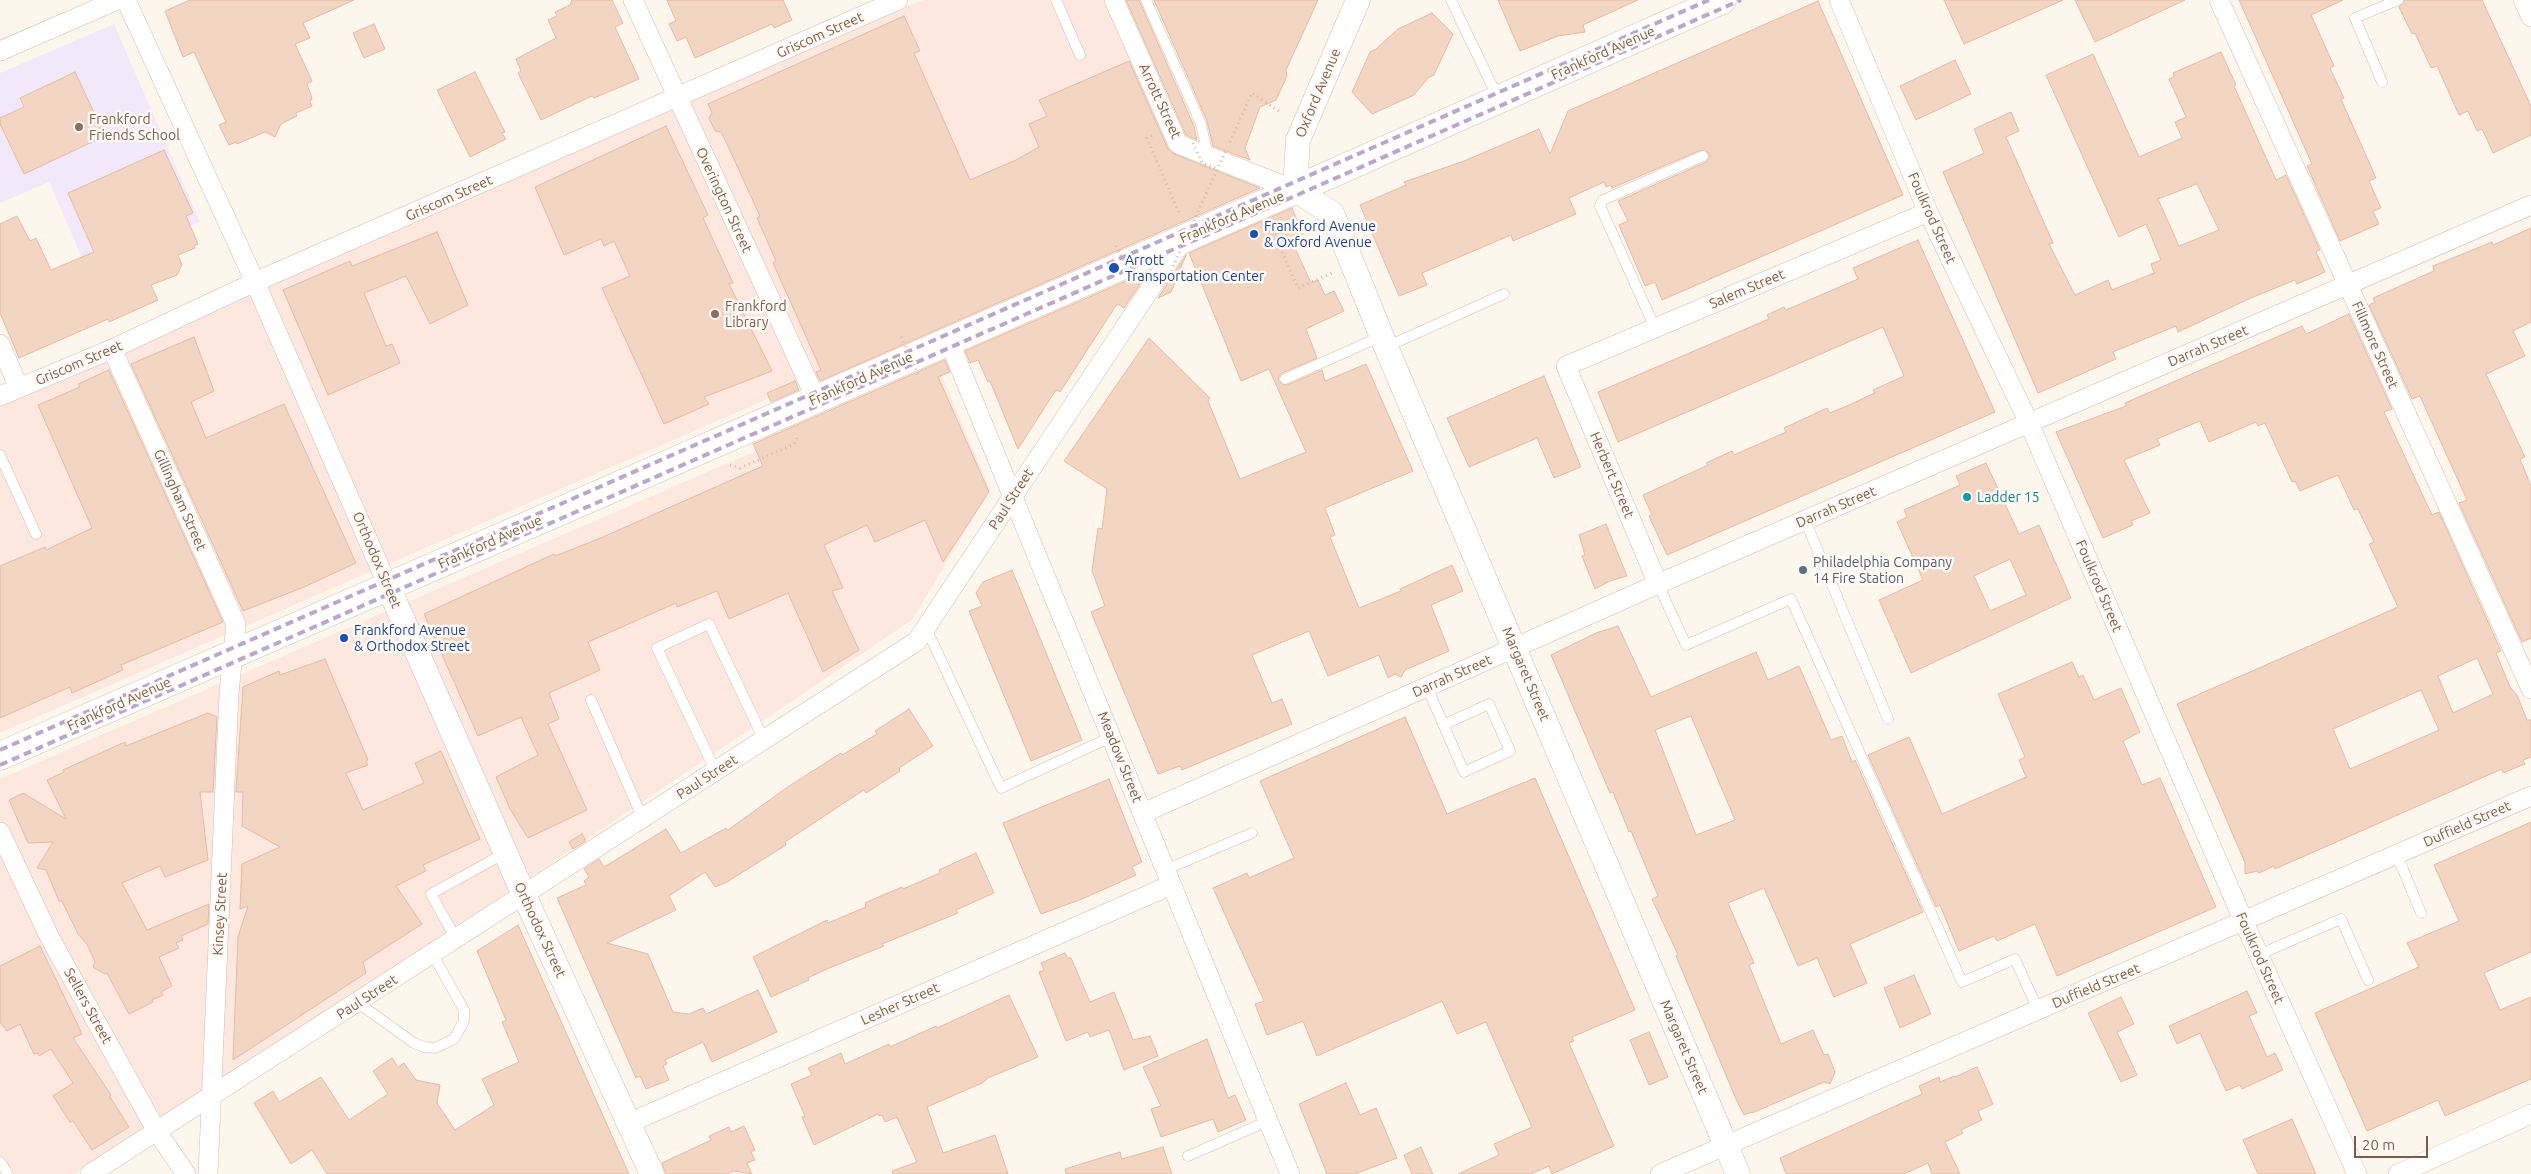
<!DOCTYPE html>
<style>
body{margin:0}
#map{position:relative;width:2531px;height:1174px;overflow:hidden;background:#fdf6ec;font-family:Ubuntu,sans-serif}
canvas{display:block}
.scale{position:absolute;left:2354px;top:1136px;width:74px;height:22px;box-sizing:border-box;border:2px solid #7a5c4d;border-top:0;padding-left:6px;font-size:15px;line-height:18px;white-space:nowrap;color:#7a5c4d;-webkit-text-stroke:4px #fffaf3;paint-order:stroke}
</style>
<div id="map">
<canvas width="2531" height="1174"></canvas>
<div class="scale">20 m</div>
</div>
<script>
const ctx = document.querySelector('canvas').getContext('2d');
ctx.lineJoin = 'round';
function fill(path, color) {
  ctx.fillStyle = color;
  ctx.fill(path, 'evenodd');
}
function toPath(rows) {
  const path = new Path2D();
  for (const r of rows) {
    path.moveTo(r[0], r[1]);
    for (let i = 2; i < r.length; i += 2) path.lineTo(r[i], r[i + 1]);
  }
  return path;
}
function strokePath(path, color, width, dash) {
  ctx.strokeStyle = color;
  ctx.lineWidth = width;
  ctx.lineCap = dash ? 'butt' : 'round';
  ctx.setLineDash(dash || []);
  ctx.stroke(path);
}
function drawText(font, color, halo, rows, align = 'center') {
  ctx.font = font + ' Ubuntu,sans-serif';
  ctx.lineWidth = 5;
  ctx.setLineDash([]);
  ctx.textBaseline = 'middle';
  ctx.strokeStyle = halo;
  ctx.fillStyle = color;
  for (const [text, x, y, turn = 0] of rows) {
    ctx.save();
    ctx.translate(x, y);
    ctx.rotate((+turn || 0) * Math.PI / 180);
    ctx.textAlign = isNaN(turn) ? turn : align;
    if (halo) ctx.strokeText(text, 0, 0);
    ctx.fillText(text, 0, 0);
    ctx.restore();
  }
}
const commercial = toPath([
 [923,0,1106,0,1202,210,0,733,0,404],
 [940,371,990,490,912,620,534,875,75,1174,0,1174,0,779]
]);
const education = toPath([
 [114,24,200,222,88,271,49,182,0,203,0,73]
]);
const building = toPath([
 [190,0,354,0,303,23,310,38,295,44,312,81,307,84,312,98,310,102,312,106,296,113,297,116,281,124,275,137,265,132,237,144,236,142,229,145,219,125,226,122,194,52,183,57,165,11,190,0],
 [572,0,612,0,623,23,615,27,639,79,594,98,592,96,541,120,518,73,521,71,516,59,556,38,548,20,557,16,555,12,570,5,572,0],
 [667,0,783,0,792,20,774,28,772,24,695,58,686,37,677,41,669,24,676,21,667,0],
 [1126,0,1139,0,1194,126,1197,140,1186,135,1126,0],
 [1154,0,1318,0,1286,70,1287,76,1276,100,1260,107,1245,148,1250,160,1213,146,1207,121,1154,0],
 [1498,0,1638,0,1583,25,1585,32,1558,36,1520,51,1498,0],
 [1944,0,2063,0,1964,44,1944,0],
 [2075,0,2185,0,2095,42,2075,0],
 [2239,0,2343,0,2311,15,2334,66,2330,68,2344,98,2341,99,2376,178,2369,181,2381,208,2373,211,2379,224,2340,241,2307,166,2312,164,2239,0],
 [2405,0,2482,0,2531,106,2531,135,2493,153,2482,129,2477,131,2468,111,2459,115,2437,66,2431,68,2415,33,2412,34,2399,7,2405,0],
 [1818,1,1903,195,1662,300,1655,282,1645,286,1619,225,1628,221,1618,201,1706,162,1710,157,1709,153,1701,150,1612,188,1611,185,1606,187,1604,182,1569,198,1576,214,1513,241,1511,235,1422,273,1427,285,1399,296,1360,205,1406,185,1404,182,1464,161,1539,129,1550,154,1568,111,1818,1],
 [1432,13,1453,34,1434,75,1428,78,1414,95,1372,114,1352,92,1370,52,1376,49,1398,29,1432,13],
 [904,16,920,51,914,53,970,180,1016,160,1039,147,1029,124,1047,116,1039,100,1129,61,1168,149,1174,154,1260,188,820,381,816,372,821,370,773,263,776,261,757,218,760,216,727,144,721,132,715,131,709,118,712,113,708,104,904,16],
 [374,24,385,49,364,58,353,33,374,24],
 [2221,52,2236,85,2234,86,2276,180,2286,175,2320,250,2316,252,2325,272,2297,284,2295,280,2251,298,2178,332,2176,326,2113,352,2116,359,2038,393,1943,172,1984,153,1974,129,2011,112,2019,131,2006,137,2053,243,2049,244,2075,295,2108,280,2112,290,2154,273,2151,264,2161,260,2146,224,2119,237,2046,75,2093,54,2139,157,2182,138,2175,122,2186,117,2169,79,2174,77,2173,73,2221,52],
 [2197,184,2219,230,2179,246,2158,199,2197,184],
 [1955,60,1971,94,1916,120,1900,86,1955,60],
 [75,72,105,136,24,174,0,124,0,118,24,107,20,98,75,72],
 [475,72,505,132,502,133,506,139,470,157,437,90,475,72],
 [666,126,708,215,703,218,733,283,729,284,772,371,704,397,709,404,664,424,602,288,630,276,614,241,604,246,601,239,564,255,535,187,666,126],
 [164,150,193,213,186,216,198,244,194,246,195,248,178,255,182,265,177,275,151,285,158,300,109,322,108,319,19,358,0,313,0,224,17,216,30,241,36,238,51,270,94,252,68,193,164,150],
 [1292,208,1303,234,1291,239,1311,283,1318,280,1325,295,1334,291,1344,311,1306,329,1317,358,1282,373,1278,378,1279,382,1287,385,1322,370,1325,381,1366,364,1413,471,1325,508,1335,535,1330,537,1359,608,1401,591,1400,589,1452,565,1463,591,1431,605,1449,651,1405,670,1401,677,1395,674,1388,678,1379,655,1328,676,1309,631,1252,655,1272,703,1282,699,1292,724,1182,770,1180,766,1158,774,1091,612,1105,606,1092,571,1098,528,1102,529,1107,489,1064,461,1149,338,1210,398,1208,401,1240,479,1306,452,1269,369,1241,381,1189,253,1292,208],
 [2531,228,2531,322,2513,331,2525,356,2486,374,2525,457,2520,459,2531,486,2531,638,2522,642,2459,503,2467,500,2420,396,2412,399,2369,305,2375,302,2373,298,2434,271,2433,266,2492,242,2493,245,2531,228],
 [437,232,468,305,430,324,406,276,364,293,386,346,392,344,400,363,328,395,283,290,350,261,352,266,437,232],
 [1918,240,1995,412,1667,555,1649,516,1652,515,1643,495,1708,465,1706,463,1732,451,1734,455,1786,432,1784,428,1827,408,1830,413,1849,405,1875,393,1873,390,1904,376,1883,327,1618,442,1598,392,1769,319,1767,315,1784,307,1786,310,1858,279,1853,268,1918,240],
 [1186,255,1171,292,1158,298,1186,255],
 [1149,271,1124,308,1117,304,1060,392,1056,390,1018,449,990,381,988,382,978,360,970,363,965,351,1149,271],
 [2349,314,2392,409,2384,412,2432,515,2439,512,2501,651,2496,653,2510,687,2517,695,2527,720,2531,720,2531,757,2523,760,2525,764,2503,773,2502,769,2275,869,2274,866,2259,873,2257,871,2245,874,2245,863,2177,704,2398,607,2369,544,2374,542,2358,509,2354,510,2338,475,2300,491,2295,481,2292,482,2265,423,2258,426,2256,422,2209,442,2200,421,2157,439,2160,445,2124,460,2150,513,2131,521,2133,525,2103,538,2056,432,2126,406,2125,403,2302,326,2306,334,2349,314],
 [2477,658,2493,694,2453,713,2438,676,2477,658],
 [2421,690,2439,730,2350,769,2333,729,2421,690],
 [194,337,214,391,191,402,206,438,284,404,356,563,304,587,243,611,131,364,194,337],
 [945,360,950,372,938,377,989,492,943,562,925,520,875,542,867,525,824,545,843,588,832,591,859,650,823,672,788,593,729,619,717,591,677,607,676,603,588,642,600,670,549,693,559,719,548,724,587,810,528,838,510,809,496,777,538,755,521,717,478,736,424,614,554,554,555,556,603,537,763,466,753,444,945,360],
 [109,370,223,622,121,665,123,670,72,693,70,687,0,718,0,566,45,547,46,550,92,528,38,405,80,387,78,384,109,370],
 [1544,376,1581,467,1554,478,1537,438,1469,467,1447,418,1544,376],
 [795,381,799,390,771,402,767,393,795,381],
 [1986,463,2019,534,2039,525,2071,598,1911,673,1879,600,1923,580,1897,522,1907,517,1904,510,1960,485,1956,476,1986,463],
 [2010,559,2026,595,1990,611,1974,576,2010,559],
 [1606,524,1627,576,1610,581,1595,589,1582,556,1585,555,1579,535,1606,524],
 [1012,570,1082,740,1031,761,969,611,982,606,976,593,983,582,1012,570],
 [1618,626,1651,697,1756,652,1768,680,1799,666,1831,740,1842,736,1852,762,1855,760,1923,912,1850,944,1867,983,1834,997,1817,958,1798,966,1764,888,1728,903,1754,963,1749,965,1781,1044,1813,1030,1824,1055,1828,1054,1835,1072,1830,1084,1824,1082,1752,1113,1751,1112,1744,1115,1736,1099,1676,956,1678,955,1652,899,1658,896,1631,831,1629,832,1613,792,1610,793,1551,655,1596,633,1618,626],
 [1691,716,1735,820,1696,835,1655,730,1691,716],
 [325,659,368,760,366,761,368,765,346,773,363,810,424,783,415,763,441,751,480,839,423,865,426,871,396,886,422,924,363,962,366,973,233,1060,238,937,248,906,240,909,242,864,280,847,242,826,243,792,236,792,243,687,279,671,280,675,325,659],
 [2072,662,2079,677,2083,675,2094,700,2121,688,2140,732,2123,741,2142,785,2160,778,2216,907,2057,976,2035,924,1997,941,1994,936,1959,951,1940,905,1936,907,1868,755,1909,737,1942,814,2026,777,2019,760,2025,757,1998,694,2072,662],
 [909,709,933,746,899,768,900,771,866,793,864,790,847,801,785,842,786,845,727,882,715,887,705,872,669,896,676,910,607,943,648,954,673,1012,689,1014,703,1008,706,1014,758,990,777,1032,712,1062,703,1042,665,1060,667,1064,663,1066,669,1080,646,1089,640,1076,636,1078,557,898,586,885,584,881,589,877,584,869,599,859,604,867,666,829,681,853,726,828,728,830,789,786,841,753,842,755,877,734,875,731,909,709],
 [208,713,217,717,213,792,200,792,208,860,165,877,160,866,122,883,147,930,209,904,208,924,181,936,183,940,176,943,179,948,159,957,172,986,161,992,163,995,152,1000,153,1002,129,1014,107,973,105,974,93,967,95,962,87,944,78,934,62,901,59,901,46,870,37,868,53,842,28,843,9,800,23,793,66,819,47,780,64,772,63,770,125,742,126,746,208,713],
 [1405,717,1447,814,1535,778,1635,1010,1572,1037,1574,1041,1569,1043,1614,1146,1552,1174,1549,1166,1531,1174,1458,1174,1499,1155,1494,1144,1532,1127,1486,1022,1457,1034,1442,1001,1317,1056,1303,1021,1267,1035,1255,1004,1264,1001,1213,888,1247,873,1249,878,1294,858,1260,781,1405,717],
 [1109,779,1142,862,1132,867,1136,875,1082,899,1041,914,1003,823,1109,779],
 [2531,822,2531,952,2484,973,2500,1010,2531,997,2531,1079,2445,1116,2438,1100,2367,1131,2315,1013,2419,967,2407,943,2459,921,2434,865,2531,822],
 [582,834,586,841,573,849,569,842,582,834],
 [976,853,994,893,956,910,958,913,882,944,884,946,827,969,808,978,809,980,771,997,753,957,827,920,828,923,866,907,865,903,883,895,902,887,903,889,940,873,939,870,976,853],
 [518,925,629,1174,327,1174,312,1150,291,1164,254,1103,273,1091,279,1102,321,1077,349,1120,388,1094,373,1071,392,1058,398,1067,404,1063,416,1080,440,1085,437,1103,455,1130,494,1105,482,1079,519,1062,502,1022,506,1020,477,951,518,925],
 [40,946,82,1034,73,1038,111,1095,110,1097,129,1127,92,1150,73,1121,70,1122,53,1096,73,1083,51,1049,39,1056,38,1053,34,1054,20,1024,7,1031,0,1022,0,966,40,946],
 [1065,953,1068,958,1071,958,1090,1002,1114,992,1133,1040,1150,1036,1158,1056,1124,1070,1109,1030,1090,1037,1088,1032,1066,1041,1039,972,1044,970,1041,963,1065,953],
 [1914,975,1931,1014,1900,1028,1884,988,1914,975],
 [2247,991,2257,1013,2249,1016,2267,1057,2275,1053,2283,1070,2242,1089,2240,1085,2226,1091,2200,1033,2177,1044,2169,1026,2247,991],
 [1009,995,1038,1057,988,1078,982,1083,927,1107,943,1153,995,1135,1008,1174,893,1174,892,1171,917,1162,897,1117,885,1122,882,1115,879,1116,878,1114,814,1145,802,1117,805,1116,791,1084,812,1075,808,1068,841,1053,845,1064,889,1044,890,1047,936,1026,937,1028,1009,995],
 [2121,997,2134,1024,2117,1032,2137,1075,2121,1082,2088,1013,2121,997],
 [1649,1032,1668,1077,1649,1085,1630,1040,1649,1032],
 [1207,1039,1228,1098,1235,1095,1246,1120,1218,1132,1213,1119,1161,1137,1151,1109,1161,1106,1143,1067,1207,1039],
 [1977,1067,1993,1104,1978,1111,1982,1120,1961,1130,1963,1133,1945,1142,1960,1174,1932,1174,1928,1163,1904,1174,1786,1174,1780,1158,1922,1094,1919,1086,1939,1077,1940,1082,1954,1076,1955,1077,1977,1067],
 [1346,1083,1360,1115,1376,1108,1397,1158,1355,1174,1327,1174,1299,1104,1346,1083],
 [2292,1119,2316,1174,2258,1174,2243,1140,2292,1119],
 [744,1126,755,1150,751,1152,755,1160,747,1163,752,1174,734,1171,727,1174,666,1174,662,1163,711,1140,709,1136,729,1127,731,1132,744,1126],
 [1163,1147,1172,1174,1066,1174,1065,1169,1120,1152,1122,1159,1163,1147],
 [1421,1147,1433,1174,1412,1174,1404,1155,1421,1147]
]);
const path = toPath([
 [1152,136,1147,138,1179,213],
 [1230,142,1252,93,1280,112],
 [1272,229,1298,288,1332,273],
 [730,465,740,468,794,444,798,435]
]);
const service = toPath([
 [1056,0,1080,55],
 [1146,0,1201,124,1208,156],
 [1451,0,1498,98],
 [2382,82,2355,18,2398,0],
 [1655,328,1600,206,1603,200,1703,156],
 [1386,347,1504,294],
 [1285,379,1382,336],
 [0,455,36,534],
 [1805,520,1888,719],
 [1658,584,1686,645,1791,599,1962,982,2015,959,2038,1010],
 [926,628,1001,788,1111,737],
 [1427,687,1464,772,1510,751,1489,704,1443,725],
 [591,700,643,819],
 [716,772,657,648,709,624,764,740],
 [2397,855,2421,913],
 [1165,870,1252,833],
 [456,939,431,894,505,853],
 [2258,955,2341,919,2368,980],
 [358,1003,414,1043,424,1047,435,1048,454,1039,464,1021,464,1010,433,955],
 [1188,1156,1268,1121],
 [0,1162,8,1174]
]);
const minor = toPath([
 [126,0,255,282,388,586],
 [633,0,816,399],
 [1114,0,1178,144,1295,190],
 [1839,0,1928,212,2029,423,2244,922,2357,1174],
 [2219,0,2531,689],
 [2523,0,2531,17],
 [0,51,117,0],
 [949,341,1290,1174],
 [0,344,19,388],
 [112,349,236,624,229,693,208,1174],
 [0,396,112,349,255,282,898,0],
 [1658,584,1566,366,1928,212],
 [1143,813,1658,584,2531,205],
 [0,832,50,938,156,1130,186,1174],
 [629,1123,1171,885],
 [90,1174,917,641,1184,238],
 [1660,1174,2531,796],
 [2398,1174,2531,1114]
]);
const tertiary = toPath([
 [1358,0,1298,140,1295,190,1332,213,1386,347,1738,1174],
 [388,586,524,895,652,1174]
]);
const secondary = toPath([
 [0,756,1295,190,1722,0]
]);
const rail = toPath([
 [0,750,1709,0],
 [0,765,1741,0]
]);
const pathBridge = toPath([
 [1193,143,1202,163,1218,169],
 [1116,246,1134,281],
 [1167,280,1227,148],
 [901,337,919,376]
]);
const markers = [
 [79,127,5,"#8d6e63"],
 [1254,234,5,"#1a4fb4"],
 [1114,268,6,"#1a4fb4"],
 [715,314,5,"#8d6e63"],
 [1967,497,5,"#0f9aa8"],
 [1803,570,5,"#5c6f8a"],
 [344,638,5,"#1a4fb4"]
];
const streetNames = [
 ["Griscom Street",820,35,-24],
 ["Frankford Avenue",1603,53,-24],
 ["Oxford Avenue",1318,93,-67],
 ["Arrott Street",1160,101,65],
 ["Griscom Street",449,198,-24],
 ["Overington Street",724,200,65],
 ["Frankford Avenue",1232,217,-23],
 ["Foulkrod Street",1932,218,66],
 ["Salem Street",1747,289,-23],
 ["Fillmore Street",2375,345,66],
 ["Darrah Street",2208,346,-23],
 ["Griscom Street",79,363,-23],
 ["Frankford Avenue",861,379,-24],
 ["Herbert Street",1612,475,67],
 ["Paul Street",1011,499,-57],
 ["Gillingham Street",180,500,66],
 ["Darrah Street",1836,507,-23],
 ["Frankford Avenue",490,542,-24],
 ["Orthodox Street",377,560,67],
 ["Foulkrod Street",2099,586,67],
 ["Margaret Street",1526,674,67],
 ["Darrah Street",1452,676,-24],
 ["Frankford Avenue",119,704,-24],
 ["Meadow Street",1120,757,68],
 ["Paul Street",707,777,-33],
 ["Duffield Street",2467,824,-24],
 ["Kinsey Street",220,914,-87],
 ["Orthodox Street",540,930,65],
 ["Foulkrod Street",2260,958,66],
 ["Duffield Street",2096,986,-23],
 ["Paul Street",367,997,-33],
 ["Lesher Street",900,1004,-24],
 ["Sellers Street",88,1006,61],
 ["Margaret Street",1684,1047,67]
];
const educationNames = [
 ["Frankford",89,119],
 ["Friends School",89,135],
 ["Frankford",725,306],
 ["Library",725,322]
];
const transitNames = [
 ["Frankford Avenue",1264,226],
 ["& Oxford Avenue",1264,242],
 ["Arrott",1125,260],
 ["Transportation Center",1125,276],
 ["Frankford Avenue",354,630],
 ["& Orthodox Street",354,646]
];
const cultureNames = [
 ["Ladder 15",1977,497]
];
const serviceNames = [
 ["Philadelphia Company",1813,562],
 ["14 Fire Station",1813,578]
];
fill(commercial, '#fde8e0');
fill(education, '#f3e8fa');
fill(building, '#f3d5c3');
strokePath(building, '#e6bba3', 1);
strokePath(service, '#d1beb0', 11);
strokePath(minor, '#d1beb0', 20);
strokePath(tertiary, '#d1beb0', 25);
strokePath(secondary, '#d6c0b0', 29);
strokePath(path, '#d9b8a5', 3, [1, 4]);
strokePath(service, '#fff', 10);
strokePath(minor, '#fff', 19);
strokePath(tertiary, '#fff', 24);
strokePath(secondary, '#fff', 28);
strokePath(rail, '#b9a8c9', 4, [8, 5]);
strokePath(pathBridge, '#d9b8a5', 3, [1, 4]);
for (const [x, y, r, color] of markers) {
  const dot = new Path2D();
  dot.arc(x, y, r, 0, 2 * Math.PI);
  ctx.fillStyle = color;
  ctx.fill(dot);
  strokePath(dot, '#fffaf3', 2);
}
drawText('14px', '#7a5c4d', '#fffaf3', streetNames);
drawText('14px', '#785e54', '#fffaf3', educationNames, 'left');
drawText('14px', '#164399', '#fffaf3', transitNames, 'left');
drawText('14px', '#0d838f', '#fffaf3', cultureNames, 'left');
drawText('14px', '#4e5e75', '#fffaf3', serviceNames, 'left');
</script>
